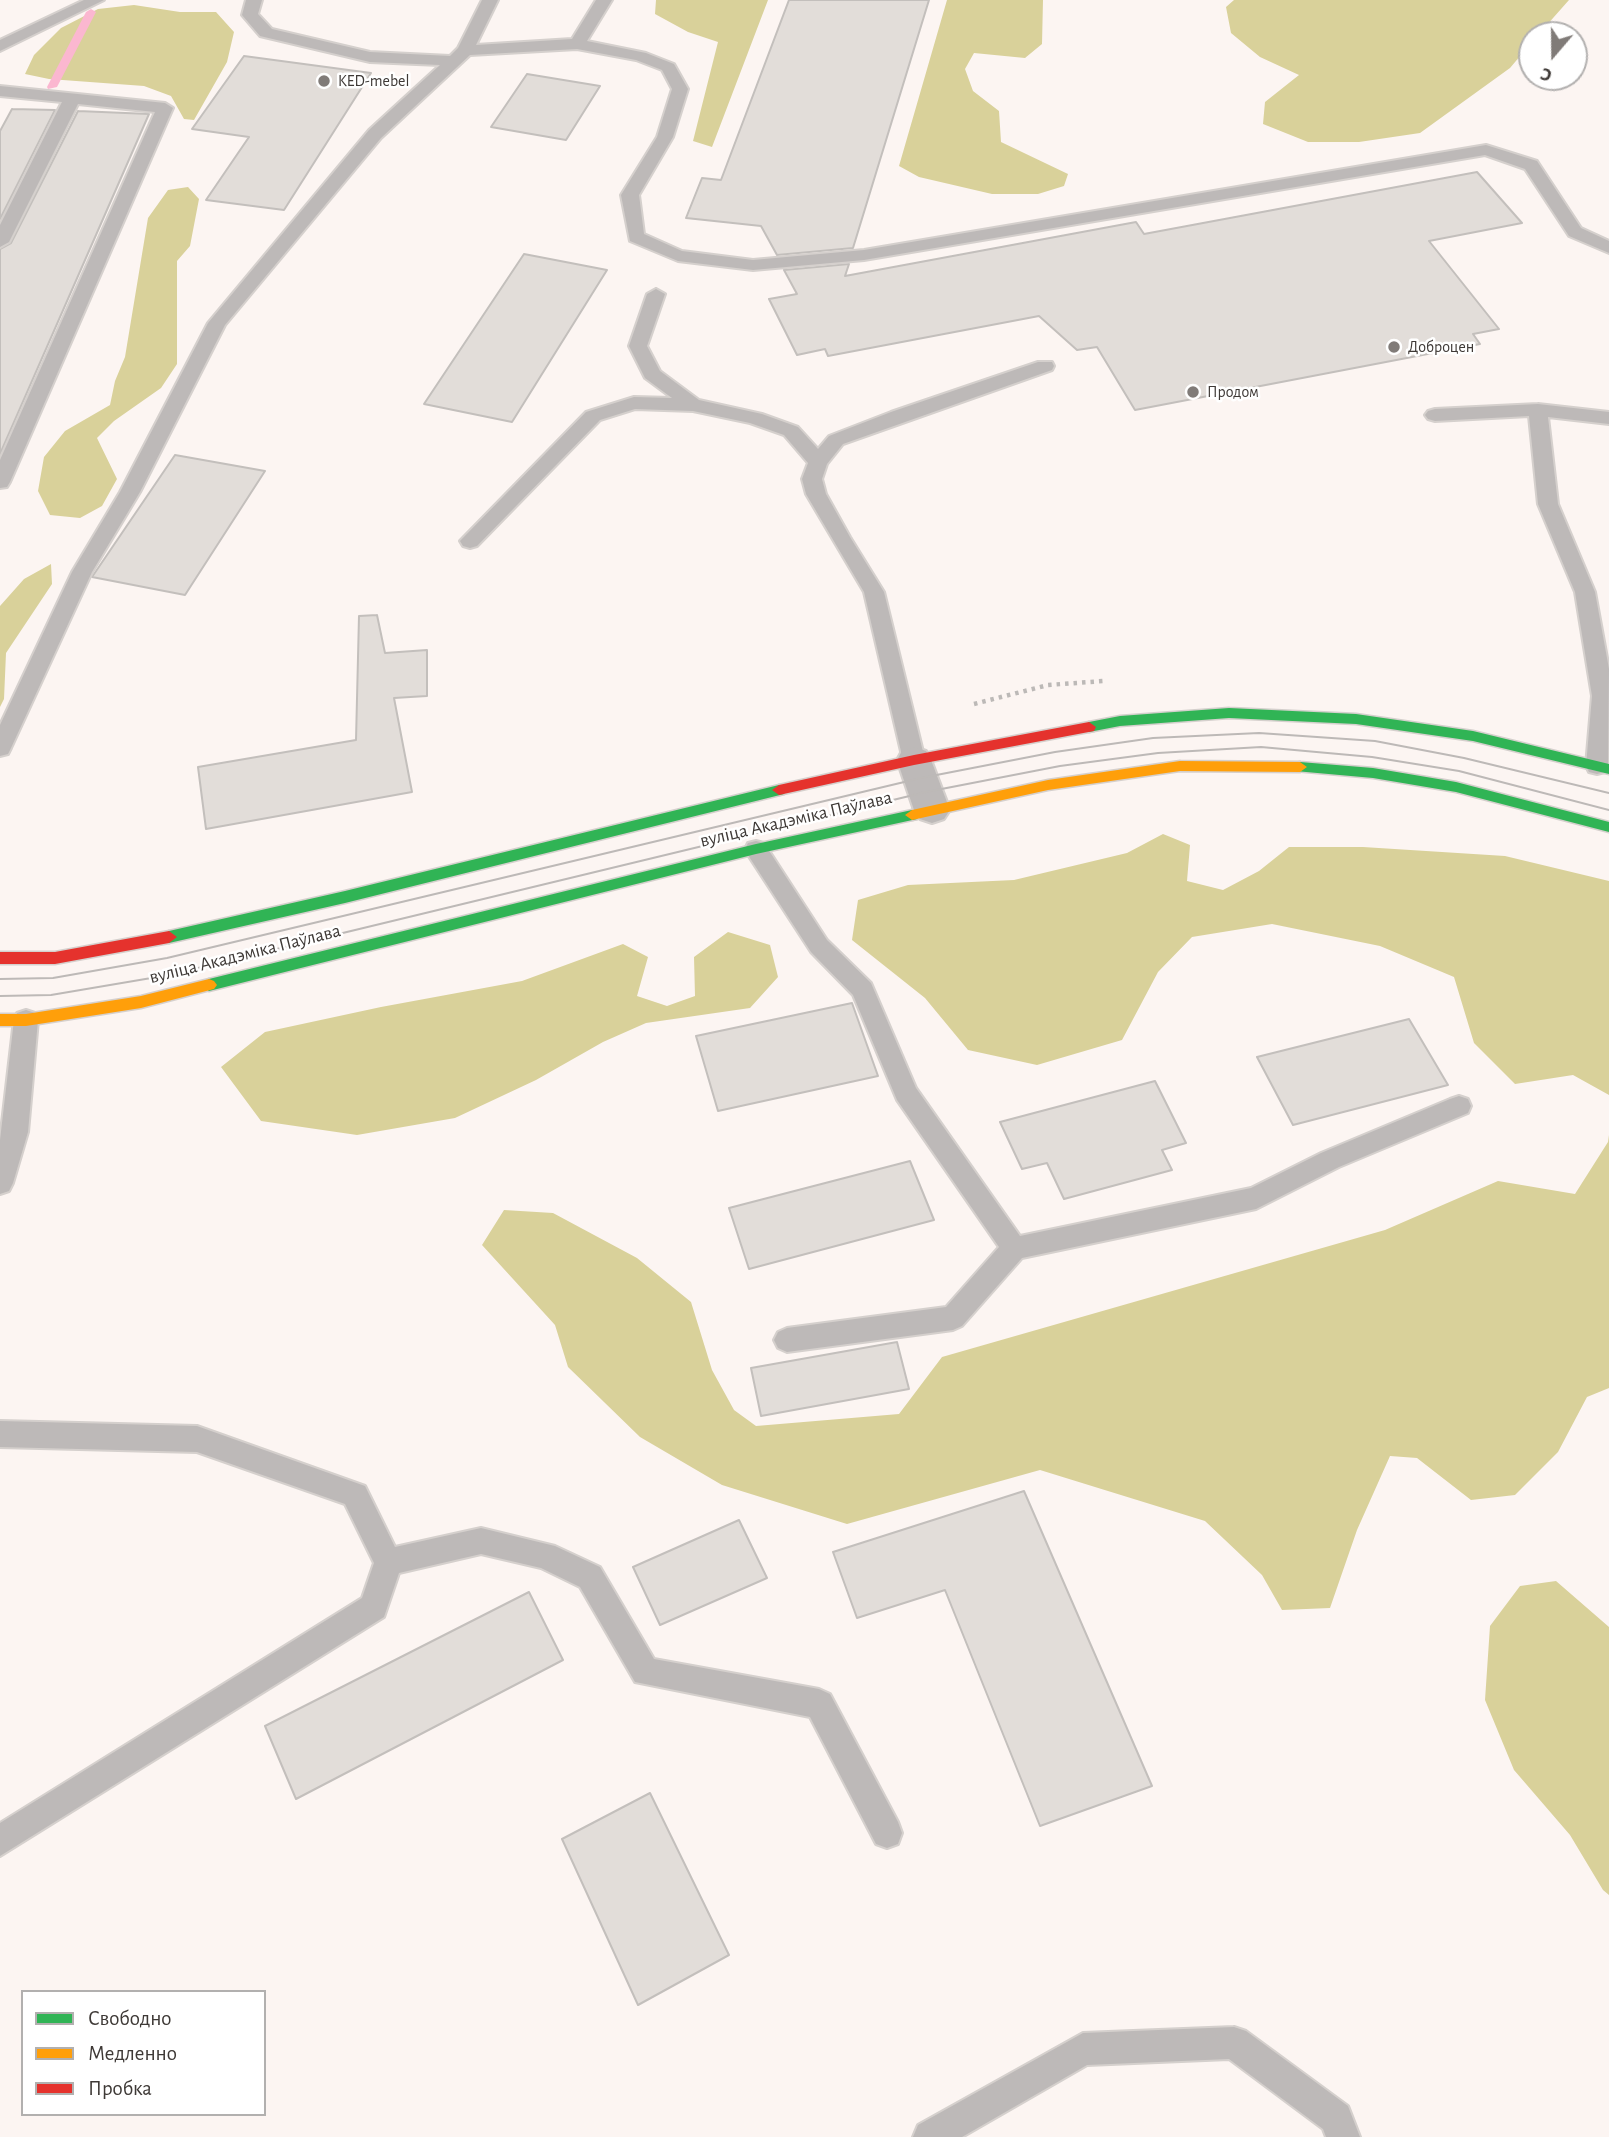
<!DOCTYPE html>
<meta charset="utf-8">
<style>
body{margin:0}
#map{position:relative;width:1609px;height:2137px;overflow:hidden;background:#fcf5f2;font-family:"Alegreya Sans",sans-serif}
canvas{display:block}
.legend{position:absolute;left:21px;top:1990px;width:245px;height:126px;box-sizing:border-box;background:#fff;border:2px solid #b2b0af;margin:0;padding:9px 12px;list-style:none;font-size:21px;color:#3e3936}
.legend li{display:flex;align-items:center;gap:14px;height:35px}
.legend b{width:35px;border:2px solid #b2b0af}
.north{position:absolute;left:1518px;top:21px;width:70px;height:70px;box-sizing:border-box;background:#fff;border:2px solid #b2b0af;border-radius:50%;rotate:200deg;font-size:19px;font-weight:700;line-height:28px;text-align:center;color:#3e3936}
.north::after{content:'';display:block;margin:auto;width:24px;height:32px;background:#807b78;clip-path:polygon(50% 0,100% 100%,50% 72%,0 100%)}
</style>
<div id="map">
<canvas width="1609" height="2137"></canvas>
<ul class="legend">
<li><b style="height:9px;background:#30b455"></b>Свободно</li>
<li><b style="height:9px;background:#ff9f0a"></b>Медленно</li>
<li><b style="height:9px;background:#e5322d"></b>Пробка</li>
</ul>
<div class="north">С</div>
</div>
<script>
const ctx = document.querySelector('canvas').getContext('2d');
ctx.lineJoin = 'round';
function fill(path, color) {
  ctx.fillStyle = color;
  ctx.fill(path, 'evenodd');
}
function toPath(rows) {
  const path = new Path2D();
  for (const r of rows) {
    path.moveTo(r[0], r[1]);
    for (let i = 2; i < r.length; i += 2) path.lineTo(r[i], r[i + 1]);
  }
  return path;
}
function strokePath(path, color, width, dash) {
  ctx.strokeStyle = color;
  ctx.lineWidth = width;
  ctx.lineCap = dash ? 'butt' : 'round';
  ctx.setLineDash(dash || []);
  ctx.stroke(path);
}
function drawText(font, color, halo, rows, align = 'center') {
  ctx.font = font + ' "Alegreya Sans",sans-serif';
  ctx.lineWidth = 5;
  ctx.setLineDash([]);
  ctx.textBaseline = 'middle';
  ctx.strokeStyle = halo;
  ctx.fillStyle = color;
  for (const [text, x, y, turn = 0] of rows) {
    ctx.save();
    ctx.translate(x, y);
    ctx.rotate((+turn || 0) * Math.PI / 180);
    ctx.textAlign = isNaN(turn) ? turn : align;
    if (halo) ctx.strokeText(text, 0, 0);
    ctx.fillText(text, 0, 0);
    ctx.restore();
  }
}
const forest = toPath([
 [656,0,768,0,712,147,693,141,718,42,688,32,655,14],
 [947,0,1043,0,1042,44,1025,58,974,53,965,69,973,91,999,111,1001,142,1068,174,1064,186,1038,194,992,194,919,177,899,166],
 [1234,0,1569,0,1538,35,1532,35,1532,42,1510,68,1420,133,1359,142,1308,142,1263,124,1265,102,1299,75,1260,57,1231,33,1226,7],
 [134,5,180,12,216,12,234,32,227,62,194,120,184,119,171,96,144,86,49,79,25,74,34,55,61,28,98,9],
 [188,187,199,199,190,246,177,261,177,364,161,388,114,421,97,438,117,479,102,506,80,518,50,515,38,491,44,457,65,431,110,405,115,381,125,357,148,218,168,190],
 [51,564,52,584,6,653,4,699,0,707,0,606,24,579],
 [1163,834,1190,845,1187,881,1223,890,1259,871,1289,847,1363,847,1505,856,1609,881,1609,1095,1573,1075,1515,1084,1474,1043,1454,977,1380,946,1272,924,1192,937,1158,972,1122,1040,1037,1065,968,1050,925,998,852,940,858,900,908,885,1014,880,1127,853],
 [728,932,770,945,778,977,750,1008,646,1023,603,1042,536,1080,455,1118,357,1135,261,1121,221,1067,265,1032,381,1007,522,981,623,944,648,957,637,996,667,1006,695,996,694,957],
 [1609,1135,1609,1388,1587,1397,1558,1452,1515,1495,1471,1500,1417,1458,1390,1456,1357,1530,1330,1608,1282,1610,1262,1575,1205,1521,1040,1470,847,1524,722,1485,640,1437,568,1367,555,1325,482,1245,504,1210,553,1213,637,1258,691,1302,712,1370,734,1410,756,1426,899,1414,942,1357,1385,1230,1498,1181,1575,1194,1608,1142],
 [1556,1581,1609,1627,1609,1895,1603,1890,1570,1835,1514,1770,1485,1700,1490,1626,1520,1586]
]);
const stream = toPath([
 [91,9,96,12,57,87,48,89,47,87,86,12,91,9]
]);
const building = toPath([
 [789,0,929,0,853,248,777,255,761,226,686,218,702,178,721,180,789,0],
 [244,56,371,73,284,210,206,200,249,137,192,129,244,56],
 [527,74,600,86,566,140,491,127,527,74],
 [12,109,55,110,0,219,0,131,12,109],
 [78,111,149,114,0,454,0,249,11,243,78,111],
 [1477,172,1522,223,1429,241,1499,329,1473,334,1480,344,1135,410,1097,347,1077,350,1039,316,828,356,825,349,797,355,769,299,797,294,784,270,849,264,845,276,1136,222,1144,234,1477,172],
 [524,254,607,270,512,422,424,404,524,254],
 [175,455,265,471,185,595,92,577,175,455],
 [377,615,385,653,427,650,427,696,394,698,412,792,206,829,198,767,356,740,359,616,377,615],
 [852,1003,878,1076,718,1111,696,1036,852,1003],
 [1409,1019,1448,1085,1293,1125,1257,1057,1409,1019],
 [1155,1081,1186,1143,1162,1150,1172,1170,1064,1199,1047,1163,1022,1169,1000,1122,1155,1081],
 [910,1161,934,1220,749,1269,729,1208,910,1161],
 [897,1342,909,1389,761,1416,751,1368,897,1342],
 [1024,1491,1152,1786,1040,1826,945,1590,857,1618,833,1552,1024,1491],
 [739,1520,767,1578,660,1625,633,1567,739,1520],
 [529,1592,563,1660,296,1799,265,1726,529,1592],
 [650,1793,729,1955,638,2005,562,1839,650,1793]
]);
const path = toPath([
 [974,704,1048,685,1103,681]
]);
const lane = toPath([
 [84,0,104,0,0,51,0,40,84,0],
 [246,0,262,0,258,14,272,29,370,52,450,56,458,48,482,0,498,0,476,45,572,39,596,0,612,0,587,41,646,53,674,64,688,89,673,137,639,195,644,234,682,251,753,260,864,250,1486,145,1537,161,1581,228,1609,241,1609,253,1569,236,1525,169,1485,155,864,260,753,270,678,261,630,241,621,195,657,137,672,89,662,70,636,60,577,49,470,55,381,138,225,325,140,492,92,572,11,748,8,754,0,756,0,725,72,572,120,492,208,323,369,130,440,65,370,62,260,36,242,15,246,0],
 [0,86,165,103,173,108,10,482,7,487,0,488,0,460,155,112,78,104,9,242,0,247,0,225,62,102,0,96,0,86],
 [656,289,665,294,647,346,660,371,699,400,762,414,798,427,818,449,829,436,891,412,1038,362,1052,362,1054,366,1052,370,843,444,827,464,822,479,826,494,850,537,884,592,925,760,922,766,914,768,906,766,903,760,864,592,806,494,802,479,808,463,784,435,750,423,693,411,635,409,600,420,477,546,470,548,463,546,460,541,586,412,634,397,672,398,645,378,629,346,647,294,656,289],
 [1538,404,1609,412,1609,424,1548,417,1558,504,1595,592,1609,669,1608,766,1605,772,1597,774,1589,772,1586,766,1592,696,1575,592,1538,504,1529,416,1435,421,1428,419,1425,415,1428,411,1435,409,1538,404],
 [756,841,764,843,827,940,871,983,916,1088,1020,1236,1251,1188,1321,1153,1450,1099,1459,1096,1468,1099,1471,1106,1468,1113,1339,1167,1256,1209,1022,1258,962,1326,953,1330,787,1352,778,1348,774,1340,778,1332,787,1328,946,1307,999,1247,897,1100,853,995,811,952,748,855,745,849,748,843,756,841],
 [26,1010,35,1013,38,1020,28,1132,13,1183,9,1191,0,1194,0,1140,14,1020,17,1013,26,1010],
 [0,1421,197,1426,365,1486,395,1547,481,1528,555,1546,600,1567,654,1659,819,1689,830,1694,898,1822,902,1833,898,1844,887,1848,876,1844,810,1717,635,1682,580,1587,541,1568,481,1554,399,1573,384,1617,0,1856,0,1823,362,1598,374,1563,345,1504,197,1452,0,1447,0,1421],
 [1234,2027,1246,2031,1348,2106,1360,2137,1326,2137,1323,2129,1229,2059,1087,2065,962,2137,913,2137,918,2125,1083,2033,1234,2027]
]);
const street = toPath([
 [914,747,926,751,931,760,950,810,944,819,932,823,920,819,914,810,897,760,902,751,914,747]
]);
const fast = toPath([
 [1229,708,1356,714,1473,731,1609,764,1609,774,1473,741,1356,724,1229,718,1120,726,1089,732,1082,727,1089,722,1120,716,1229,708],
 [1300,762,1373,768,1456,782,1609,822,1609,832,1456,792,1373,778,1295,771,1293,767,1295,763,1300,762],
 [779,785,786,790,784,794,345,903,169,943,161,937,169,931,345,891,779,785],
 [912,810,919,815,917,819,756,854,209,991,201,985,209,979,756,844,912,810]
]);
const slow = toPath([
 [1180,761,1300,762,1307,767,1300,772,1180,771,1048,790,912,820,905,815,912,810,1048,780,1180,761],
 [209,979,214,981,217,985,214,989,141,1008,26,1026,0,1026,0,1014,26,1014,141,996,209,979]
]);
const jam = toPath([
 [1089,722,1096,727,1094,731,914,765,779,795,772,790,779,785,914,755,1089,722],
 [169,931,177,937,169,943,55,964,0,964,0,952,55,952,169,931]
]);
const tram = toPath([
 [0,979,53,978,167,958,921,778,1055,752,1153,738,1259,733,1375,741,1464,758,1609,793],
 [0,996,51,995,169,975,926,792,1060,766,1158,753,1261,747,1372,757,1459,771,1609,810]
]);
const markers = [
 [324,81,7,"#807b78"],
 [1394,347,7,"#807b78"],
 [1193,392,7,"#807b78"]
];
const farPoinames = [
 ["KED-mebel",338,81],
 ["Доброцен",1408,347],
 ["Продом",1207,392]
];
const streetNames = [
 ["вуліца Акадэміка Паўлава",796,819,-13],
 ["вуліца Акадэміка Паўлава",245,954,-14]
];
fill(forest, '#d9d19a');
fill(stream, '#fbb7d0');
fill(building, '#e2ddd9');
strokePath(building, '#c3bfbc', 2);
strokePath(lane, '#d5d0cd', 4);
strokePath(street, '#d5d0cd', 4);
strokePath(fast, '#d5d0cd', 3);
strokePath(slow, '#d5d0cd', 3);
strokePath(jam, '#d5d0cd', 3);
strokePath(path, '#bcb9b7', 4.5, [3.5, 5]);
fill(lane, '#bdb9b8');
fill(street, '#bdb9b8');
fill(fast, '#30b455');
fill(slow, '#ff9f0a');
fill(jam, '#e5322d');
strokePath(tram, '#bdb9b7', 2);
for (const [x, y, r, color] of markers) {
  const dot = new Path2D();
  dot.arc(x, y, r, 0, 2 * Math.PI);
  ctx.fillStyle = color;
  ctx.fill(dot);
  strokePath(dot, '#fff', 2.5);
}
drawText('16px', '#3e3936', '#fff', farPoinames, 'left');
drawText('19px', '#3e3936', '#fff', streetNames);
</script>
